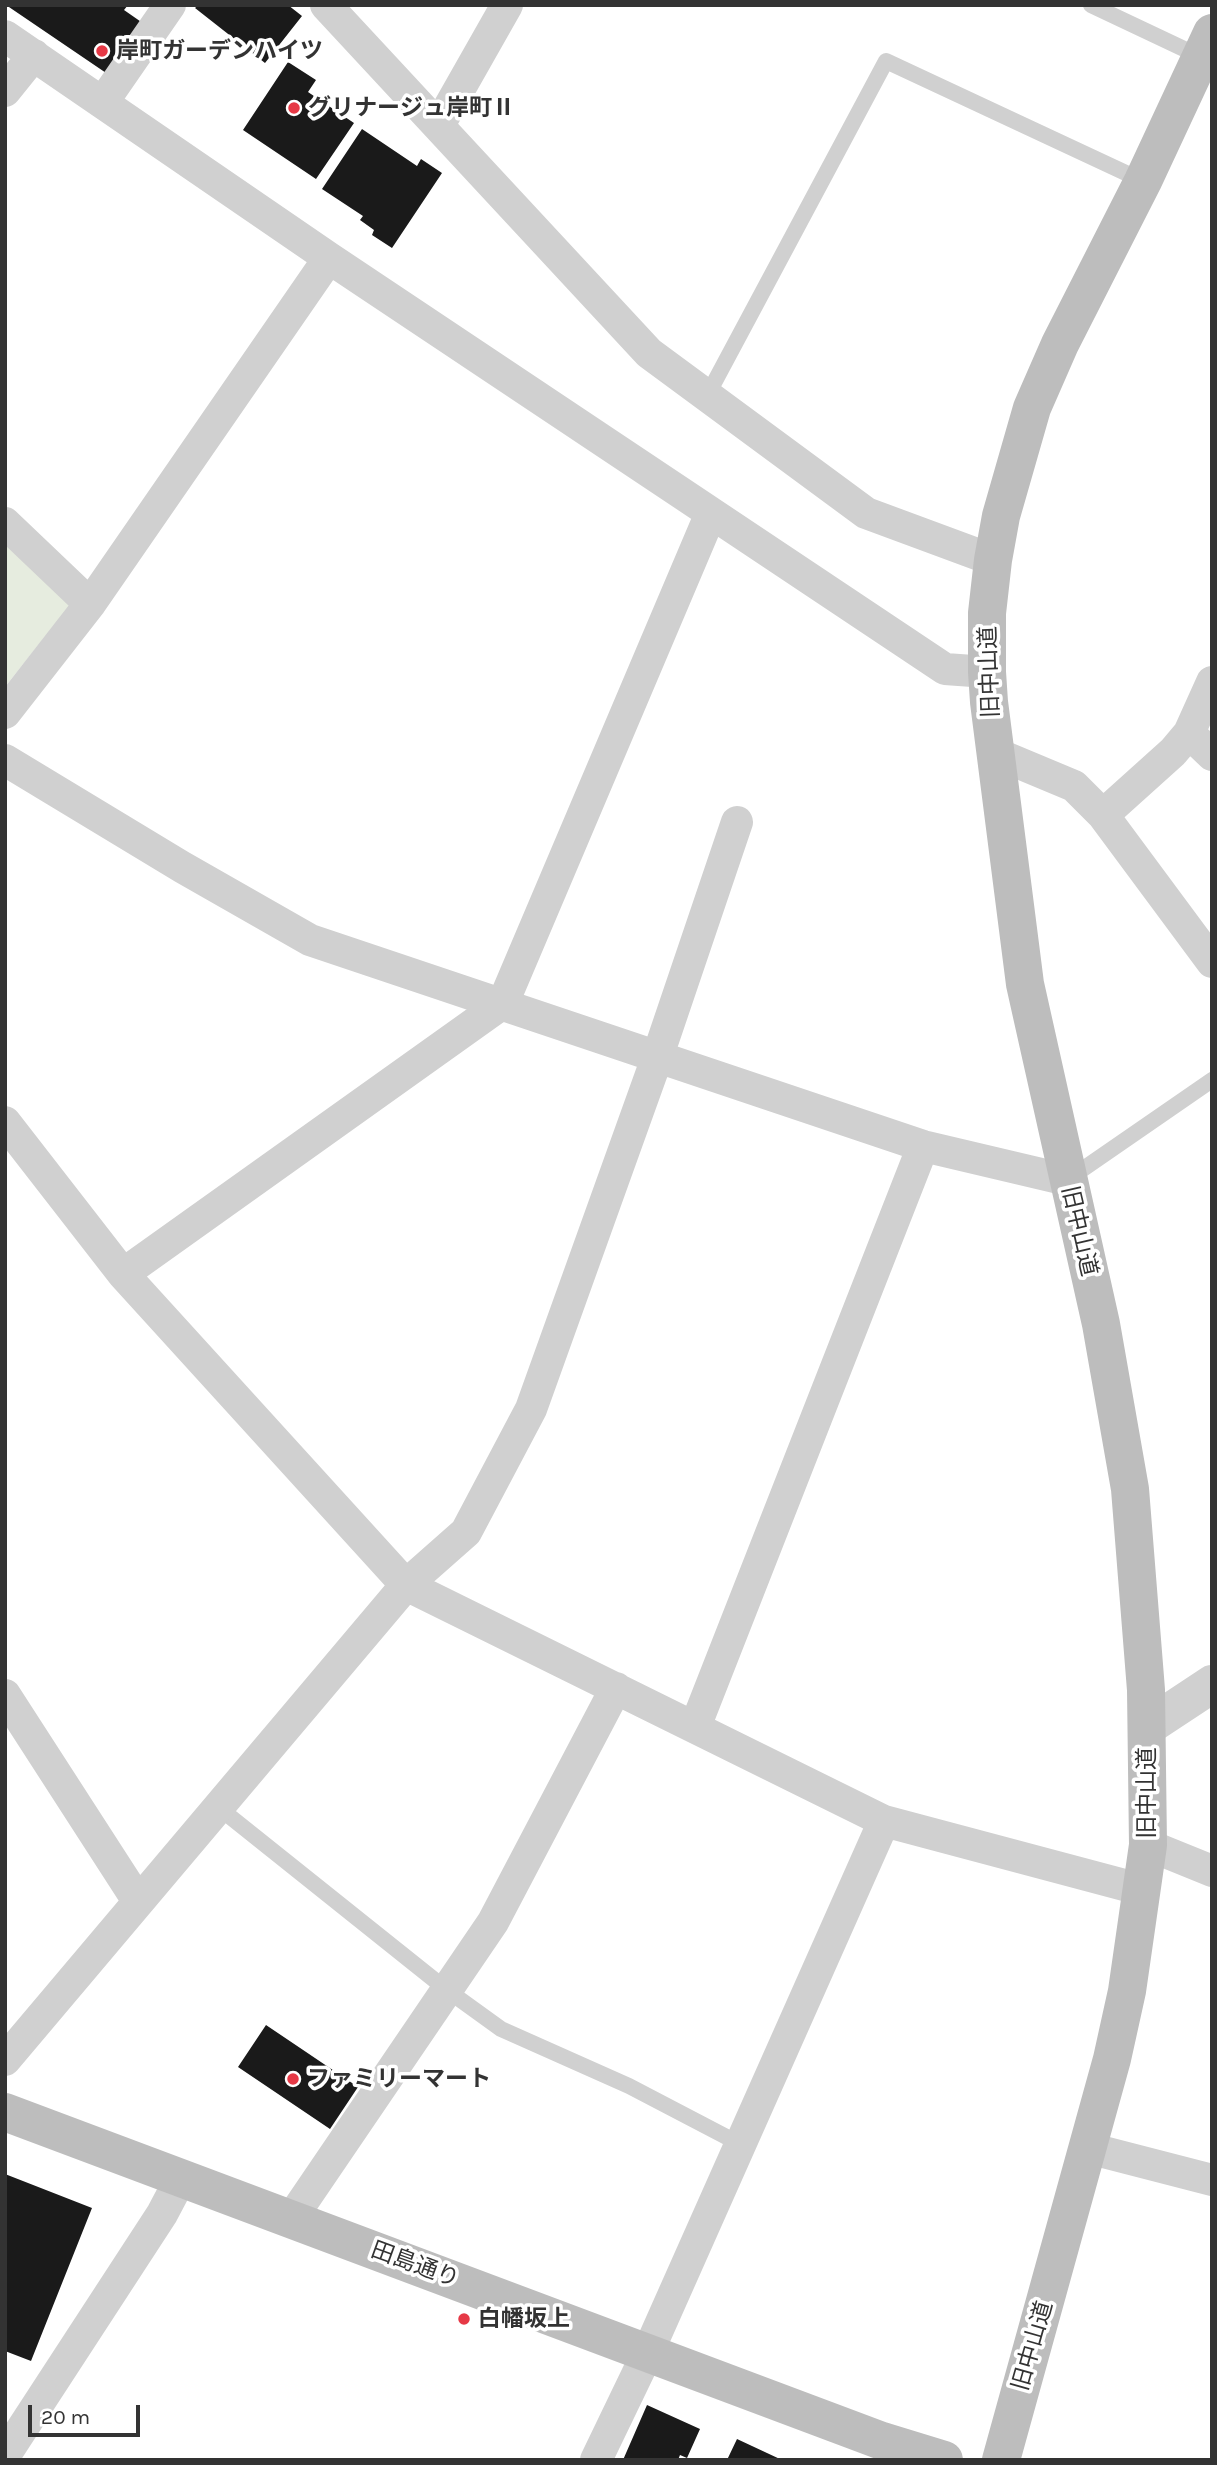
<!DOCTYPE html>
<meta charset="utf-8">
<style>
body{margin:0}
#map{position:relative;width:1217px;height:2465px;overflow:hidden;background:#fff;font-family:Karla,sans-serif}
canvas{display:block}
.frame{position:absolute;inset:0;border:7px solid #333;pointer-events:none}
.scale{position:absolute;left:28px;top:2405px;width:112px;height:32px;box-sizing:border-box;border:4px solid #333;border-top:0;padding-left:9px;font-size:21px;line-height:24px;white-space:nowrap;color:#333;-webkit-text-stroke:5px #fff;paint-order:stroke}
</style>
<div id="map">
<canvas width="1217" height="2465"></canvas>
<div class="frame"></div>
<div class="scale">20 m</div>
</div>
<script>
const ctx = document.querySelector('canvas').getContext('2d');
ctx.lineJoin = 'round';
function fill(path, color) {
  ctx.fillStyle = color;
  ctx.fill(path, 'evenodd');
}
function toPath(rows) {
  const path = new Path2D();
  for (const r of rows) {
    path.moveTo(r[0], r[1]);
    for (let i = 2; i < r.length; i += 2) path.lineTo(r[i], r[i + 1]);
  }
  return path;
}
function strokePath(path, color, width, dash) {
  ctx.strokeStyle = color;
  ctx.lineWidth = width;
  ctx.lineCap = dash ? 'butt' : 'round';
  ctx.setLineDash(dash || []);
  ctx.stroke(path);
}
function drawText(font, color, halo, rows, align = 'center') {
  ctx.font = font + ' Karla,"Noto Sans JP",sans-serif';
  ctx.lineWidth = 7;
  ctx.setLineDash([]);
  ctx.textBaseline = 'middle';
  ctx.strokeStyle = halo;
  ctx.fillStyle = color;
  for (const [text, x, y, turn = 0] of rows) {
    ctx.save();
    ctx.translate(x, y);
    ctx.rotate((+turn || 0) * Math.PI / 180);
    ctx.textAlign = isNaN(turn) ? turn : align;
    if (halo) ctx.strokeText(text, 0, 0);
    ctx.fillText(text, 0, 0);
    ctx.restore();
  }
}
const green = toPath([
 [5,543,70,605,5,687]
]);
const building = toPath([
 [6,5,128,5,124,10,147,26,112,77],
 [198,5,288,5,302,16,265,63,195,8],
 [288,62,316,80,308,92,354,123,316,179,243,130],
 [362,129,417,166,421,159,442,173,392,248,372,235,374,230,360,220,363,216,322,189],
 [266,2025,358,2087,330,2129,238,2067],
 [5,2174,92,2208,31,2361,5,2351],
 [647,2405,700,2429,687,2458,680,2455,678,2460,623,2460],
 [737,2439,782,2460,727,2460]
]);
const service = toPath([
 [1091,5,1201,57],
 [707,396,886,61,1143,181],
 [1070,1178,1212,1080],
 [218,1807,447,1990,501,2029,629,2086,740,2144]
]);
const minor = toPath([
 [326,5,649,353,866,513,993,560],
 [5,36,329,258,945,669,987,672],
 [5,91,34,55],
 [103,102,170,5],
 [439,125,507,5],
 [5,523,90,604],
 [1212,682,1189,733,1212,755],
 [5,713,90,604,329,258],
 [995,753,1074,786,1103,815,1212,962],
 [5,760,182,867,310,940,923,1146,1067,1180],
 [1103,815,1173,752,1189,733],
 [5,1122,123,1274,406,1585,884,1821,1143,1890],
 [123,1274,503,1003,711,513],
 [5,1695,138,1901],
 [695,1727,923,1146],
 [1148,1845,1212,1871],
 [5,2060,406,1585,466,1532,531,1409,657,1058,737,822],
 [1088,2148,1212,2180],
 [291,2219,493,1922,616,1688],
 [5,2455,162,2214,181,2178],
 [596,2460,648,2352,884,1821]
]);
const tertiary = toPath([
 [1147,1727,1212,1684]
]);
const secondary = toPath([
 [5,2112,882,2441,944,2460],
 [1001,2460,1112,2059,1127,1991,1148,1845,1146,1690,1130,1489,1101,1324,1025,984,989,702,987,672,987,613,993,560,1001,516,1032,408,1060,344,1143,181,1212,33]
]);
const markers = [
 [102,51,7,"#e63946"],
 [294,108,7,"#e63946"],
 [293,2079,7,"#e63946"],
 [464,2319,7,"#e63946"]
];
const poiNames = [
 ["岸町ガーデンハイツ",116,51],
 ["グリナージュ岸町Ⅱ",308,108],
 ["ファミリーマート",307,2079],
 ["白幡坂上",478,2319]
];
const streetNames = [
 ["旧中山道",990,672,-92],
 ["旧中山道",1079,1231,77],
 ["旧中山道",1147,1793,-90],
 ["田島通り",415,2265,20],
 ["旧中山道",1033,2346,-74]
];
fill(green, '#e6ecdf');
fill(building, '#1a1a1a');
strokePath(service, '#d0d0d0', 16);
strokePath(minor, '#d0d0d0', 32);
strokePath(tertiary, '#d0d0d0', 38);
strokePath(secondary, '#bdbdbd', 38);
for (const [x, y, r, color] of markers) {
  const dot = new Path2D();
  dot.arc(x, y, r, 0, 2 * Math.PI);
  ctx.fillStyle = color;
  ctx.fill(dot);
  strokePath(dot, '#fff', 2.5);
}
drawText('bold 23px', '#333', '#fff', poiNames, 'left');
drawText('23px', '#333', '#fff', streetNames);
</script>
